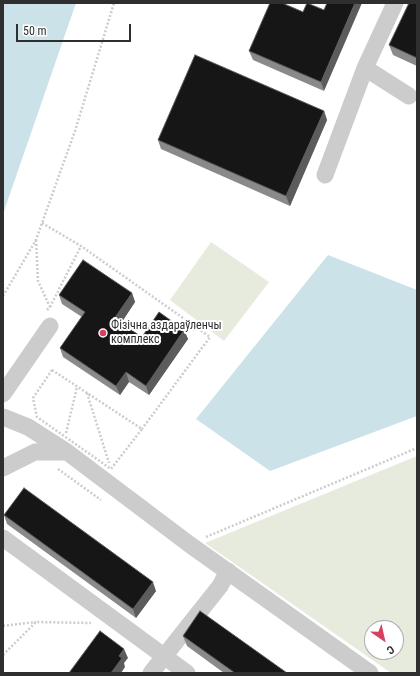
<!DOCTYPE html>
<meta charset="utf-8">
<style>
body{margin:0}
#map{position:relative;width:420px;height:676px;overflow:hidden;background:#fff;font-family:"Roboto Condensed",sans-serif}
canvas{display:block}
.frame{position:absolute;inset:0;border:4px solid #2f2f2f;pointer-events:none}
.north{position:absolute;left:364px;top:620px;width:40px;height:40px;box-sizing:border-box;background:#fff;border:1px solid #acacac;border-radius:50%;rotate:146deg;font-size:11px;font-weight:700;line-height:16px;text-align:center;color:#2f2f2f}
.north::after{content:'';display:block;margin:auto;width:14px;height:18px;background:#d83f62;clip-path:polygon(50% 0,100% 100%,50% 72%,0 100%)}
.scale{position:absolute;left:16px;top:24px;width:115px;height:18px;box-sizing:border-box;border:2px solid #2f2f2f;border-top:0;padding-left:5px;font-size:12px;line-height:14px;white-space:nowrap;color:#2f2f2f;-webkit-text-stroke:3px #fff;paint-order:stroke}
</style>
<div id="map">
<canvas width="420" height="676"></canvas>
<div class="frame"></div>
<div class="north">С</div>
<div class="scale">50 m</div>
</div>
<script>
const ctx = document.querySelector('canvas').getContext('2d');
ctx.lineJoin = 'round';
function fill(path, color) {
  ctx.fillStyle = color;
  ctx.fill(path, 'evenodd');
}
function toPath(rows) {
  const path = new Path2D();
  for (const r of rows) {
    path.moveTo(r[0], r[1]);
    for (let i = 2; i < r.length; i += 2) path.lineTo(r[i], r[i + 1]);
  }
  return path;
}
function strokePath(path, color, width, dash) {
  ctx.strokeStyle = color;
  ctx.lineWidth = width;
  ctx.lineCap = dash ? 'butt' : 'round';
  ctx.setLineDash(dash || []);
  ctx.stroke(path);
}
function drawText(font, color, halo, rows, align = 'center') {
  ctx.font = font + ' "Roboto Condensed",sans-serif';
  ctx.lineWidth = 4;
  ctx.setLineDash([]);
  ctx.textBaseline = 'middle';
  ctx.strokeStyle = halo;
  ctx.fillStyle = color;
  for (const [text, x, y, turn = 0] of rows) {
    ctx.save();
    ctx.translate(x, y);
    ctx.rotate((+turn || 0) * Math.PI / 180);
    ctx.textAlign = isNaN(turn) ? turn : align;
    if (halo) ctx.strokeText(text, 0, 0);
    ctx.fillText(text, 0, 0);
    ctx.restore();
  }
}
const green = toPath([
 [211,242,269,282,224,341,170,300],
 [417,456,417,673,391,673,205,543],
 [372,628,396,628,396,652,372,652]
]);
const water = toPath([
 [3,3,76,3,3,214],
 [328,255,417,290,417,416,270,471,196,419]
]);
const path = toPath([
 [42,223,81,246,210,337,142,429],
 [36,240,38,281,50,307,47,310],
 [3,296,36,240,42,223,75,131,114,3],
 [50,307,81,246],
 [52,370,142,429,111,469,37,417,33,398,52,370],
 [87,393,109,463],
 [66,433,77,387],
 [58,469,101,500],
 [206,537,417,448],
 [3,626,36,622],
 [3,655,36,622,91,623]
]);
const minor = toPath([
 [365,68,409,96],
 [325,175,365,68,395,3],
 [3,394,50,326],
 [3,417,28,427,67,452,189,544,370,673],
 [3,468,35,452,67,452],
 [3,538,187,673],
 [151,673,220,586,228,571]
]);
const wall = toPath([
 [417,3,417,66,393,55,389,45],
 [303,12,324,91,253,60,249,51],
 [324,111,327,120,290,206,161,149,158,140],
 [132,293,135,302,121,323,142,337,184,330,188,339,149,395,129,382,120,395,63,357,60,348,82,317,62,304,59,295],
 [4,515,156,591,136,618,7,524],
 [183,636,287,673,224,673,187,646]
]);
const shadedWall = toPath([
 [355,3,362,3,324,91,321,82],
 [324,111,327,120,290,206,286,196],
 [132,293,135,302,118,328,114,319],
 [184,330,188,339,149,395,146,386],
 [126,372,129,382,120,395,116,386],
 [153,582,156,591,136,618,133,609],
 [124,649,128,658,124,663,125,667,121,673,111,673,119,656]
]);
const building = toPath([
 [270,3,282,3,303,12,307,3,324,10,327,3,355,3,321,82,249,51,270,3],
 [409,3,417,3,417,58,389,45,409,3],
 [195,55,324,111,286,196,158,140,195,55],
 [83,260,132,293,114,319,142,337,159,312,184,330,146,386,126,372,116,386,60,348,85,312,59,295,83,260],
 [24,488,153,582,133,609,4,515,24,488],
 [200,611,287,673,235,673,183,636,200,611],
 [100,631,124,649,119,656,122,658,111,673,108,673,107,672,106,673,69,673,100,631]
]);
const markers = [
 [103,333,4,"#d83f62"]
];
const poiNames = [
 ["Фізічна аздараўленчы",111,326],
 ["комплекс",111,340]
];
fill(green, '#e7ebde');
fill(water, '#cbe2e9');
strokePath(path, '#ccc', 2.5, [2, 2]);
strokePath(minor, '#ccc', 17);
fill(wall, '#8a8a8a');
fill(shadedWall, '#5c5c5c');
fill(building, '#161616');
strokePath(building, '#5c5c5c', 1);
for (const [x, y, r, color] of markers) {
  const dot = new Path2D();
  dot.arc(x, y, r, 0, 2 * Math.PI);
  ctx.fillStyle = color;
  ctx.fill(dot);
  strokePath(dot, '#fff', 1.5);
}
drawText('12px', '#2f2f2f', '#fff', poiNames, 'left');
</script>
